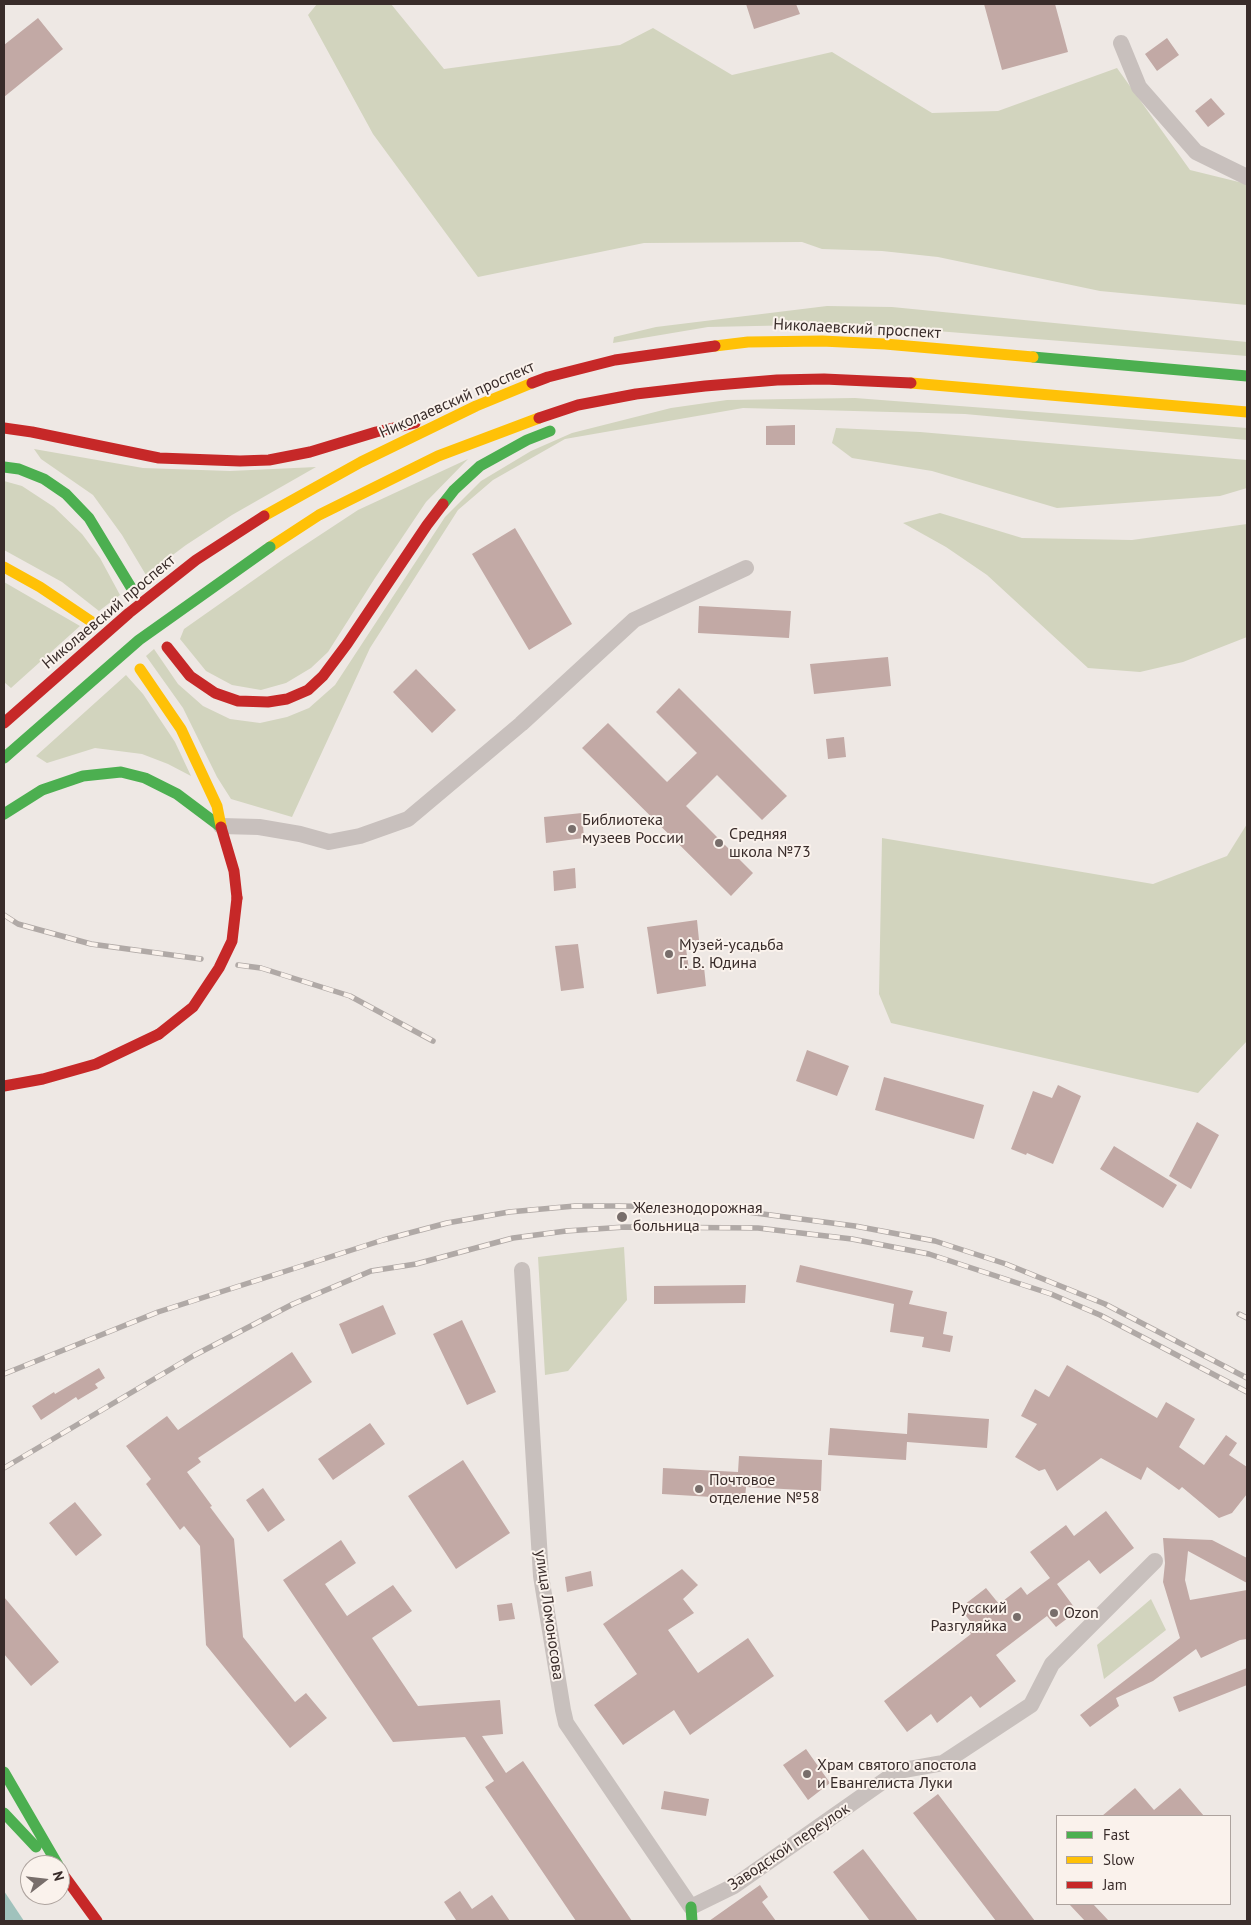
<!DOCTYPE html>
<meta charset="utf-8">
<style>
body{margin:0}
#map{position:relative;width:1251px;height:1925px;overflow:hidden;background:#eee8e4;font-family:"PT Sans",sans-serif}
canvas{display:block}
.frame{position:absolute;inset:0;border:5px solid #392c2a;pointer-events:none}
.legend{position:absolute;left:1056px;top:1815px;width:175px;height:90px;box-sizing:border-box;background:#faf2ec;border:1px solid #ada39e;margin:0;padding:6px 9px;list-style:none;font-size:15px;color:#392c2a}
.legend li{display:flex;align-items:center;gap:10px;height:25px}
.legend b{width:25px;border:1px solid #ada39e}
.north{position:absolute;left:20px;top:1855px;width:50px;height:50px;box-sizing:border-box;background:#faf2ec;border:1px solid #ada39e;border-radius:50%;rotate:74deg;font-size:14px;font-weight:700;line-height:20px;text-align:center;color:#392c2a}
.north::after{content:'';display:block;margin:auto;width:18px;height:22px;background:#786e6b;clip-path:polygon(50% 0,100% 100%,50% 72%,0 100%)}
</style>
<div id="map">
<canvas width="1251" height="1925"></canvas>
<div class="frame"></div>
<ul class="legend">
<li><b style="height:6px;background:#4caf50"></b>Fast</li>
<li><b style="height:6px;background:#ffc107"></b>Slow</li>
<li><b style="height:6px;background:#c62828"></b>Jam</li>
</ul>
<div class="north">N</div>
</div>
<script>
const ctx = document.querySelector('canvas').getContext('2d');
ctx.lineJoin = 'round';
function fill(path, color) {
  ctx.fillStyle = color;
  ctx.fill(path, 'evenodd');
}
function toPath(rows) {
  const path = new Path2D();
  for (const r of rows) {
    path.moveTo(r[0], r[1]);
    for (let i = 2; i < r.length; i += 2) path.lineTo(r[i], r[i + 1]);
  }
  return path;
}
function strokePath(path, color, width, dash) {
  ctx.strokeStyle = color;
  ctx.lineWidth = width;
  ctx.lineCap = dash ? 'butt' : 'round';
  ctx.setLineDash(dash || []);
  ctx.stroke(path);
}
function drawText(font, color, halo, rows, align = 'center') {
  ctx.font = font + ' "PT Sans",sans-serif';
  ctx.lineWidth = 4;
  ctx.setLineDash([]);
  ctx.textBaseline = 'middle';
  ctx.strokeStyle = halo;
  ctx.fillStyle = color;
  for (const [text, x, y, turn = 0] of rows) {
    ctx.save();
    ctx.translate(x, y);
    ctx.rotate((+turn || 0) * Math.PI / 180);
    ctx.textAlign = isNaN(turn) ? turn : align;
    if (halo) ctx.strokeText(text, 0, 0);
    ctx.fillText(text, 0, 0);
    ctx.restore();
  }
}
const green = toPath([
 [317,4,391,4,444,69,620,45,653,28,732,75,832,52,932,113,998,111,1117,68,1190,170,1247,184,1247,305,1100,291,938,257,882,251,822,249,802,242,644,243,478,277,373,134,308,15],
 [827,306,892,307,1247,342,1247,356,850,324,708,327,613,343,614,337,656,327],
 [855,398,1247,428,1247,440,965,414,743,408,565,439,493,480,458,510,370,648,292,817,231,799,217,777,183,708,146,656,154,649,178,684,203,706,230,719,260,723,287,717,309,708,335,685,445,517,481,481,531,451,572,433,671,408,727,400],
 [836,428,920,432,1247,460,1247,488,1220,496,1057,508,932,471,852,458,832,443],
 [34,449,143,468,230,471,316,467,232,515,186,545,146,575,122,535,93,495,41,459],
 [468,459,426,502,375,578,328,652,311,668,286,683,261,690,232,685,206,671,180,639,184,629,285,558,358,510],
 [4,481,22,486,54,507,82,534,100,558,120,595,99,611,62,582,4,550],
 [940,513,1022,538,1132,540,1247,524,1247,637,1183,662,1140,672,1088,668,987,575,946,547,903,523],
 [4,582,80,626,11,688,4,682,5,613],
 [126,675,143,694,175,742,191,776,168,764,142,754,95,748,47,763,36,756],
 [1247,824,1247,1041,1198,1093,891,1023,879,994,882,838,1153,884,1227,856],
 [624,1247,627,1300,568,1371,545,1375,538,1257],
 [1151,1599,1166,1630,1104,1679,1097,1645]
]);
const water = toPath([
 [4,1891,24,1921,4,1921]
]);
const building = toPath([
 [746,4,796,4,800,14,754,29],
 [984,4,1055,4,1068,52,1002,70],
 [38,18,63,49,4,97,4,45],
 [1167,38,1179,55,1157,71,1145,54],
 [1211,98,1225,114,1208,127,1195,111],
 [795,425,795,445,766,445,766,426],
 [515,528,572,624,529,650,472,554],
 [699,606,791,611,789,638,698,633],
 [888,657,891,686,814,694,810,664],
 [416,669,456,710,432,733,393,692],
 [679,688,787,796,762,820,717,775,686,806,753,873,731,896,582,748,608,723,667,782,697,753,656,712],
 [844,737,846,757,828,759,826,739],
 [582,813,584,838,546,843,544,817],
 [575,868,576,888,554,891,553,871],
 [697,920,699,940,685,942,689,969,704,967,706,986,657,994,647,927],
 [578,944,584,988,561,991,555,946],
 [807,1050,849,1066,837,1096,796,1081],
 [884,1077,984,1105,974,1139,875,1110],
 [1058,1085,1081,1096,1053,1164,1027,1153,1026,1155,1011,1149,1033,1091,1052,1098],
 [1197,1122,1219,1135,1191,1189,1169,1176],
 [1114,1146,1177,1185,1163,1208,1100,1169],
 [800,1265,913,1291,909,1304,947,1312,943,1334,953,1336,950,1352,922,1347,924,1337,890,1332,894,1304,796,1282],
 [746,1285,745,1303,654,1304,654,1286],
 [383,1305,396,1334,352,1354,339,1324],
 [462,1320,496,1392,467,1405,433,1334],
 [292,1352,312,1382,198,1458,201,1462,187,1472,212,1506,210,1507,234,1539,243,1637,295,1702,306,1693,327,1718,290,1748,206,1645,200,1546,184,1526,180,1530,146,1484,151,1479,126,1446,167,1416,178,1430],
 [1067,1365,1157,1418,1166,1402,1195,1419,1179,1447,1204,1465,1226,1435,1237,1443,1229,1455,1247,1467,1247,1494,1232,1513,1219,1518,1182,1487,1179,1490,1147,1467,1141,1480,1101,1458,1057,1491,1045,1469,1039,1471,1015,1457,1037,1424,1021,1416,1035,1389,1049,1397],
 [99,1368,105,1378,95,1384,98,1388,78,1400,76,1397,41,1420,32,1406,54,1392,55,1394],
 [908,1413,989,1419,987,1448,907,1442,906,1460,828,1455,830,1428,907,1434],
 [370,1423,385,1444,333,1480,318,1459],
 [739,1456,822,1460,821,1491,746,1487,745,1499,662,1494,663,1468,738,1472],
 [463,1460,510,1533,456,1569,408,1496],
 [263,1488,285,1520,268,1532,246,1500],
 [75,1502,102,1535,76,1556,49,1523],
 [1106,1511,1134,1548,1100,1574,1089,1560,1057,1584,1077,1611,1056,1627,1047,1616,996,1655,1016,1681,980,1708,971,1696,937,1723,931,1714,907,1732,884,1701,971,1634,965,1625,970,1621,960,1608,986,1588,999,1604,1021,1587,1027,1595,1050,1578,1030,1552,1066,1525,1074,1536],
 [1163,1538,1212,1540,1247,1558,1247,1583,1188,1551,1185,1580,1190,1600,1247,1590,1247,1639,1240,1640,1201,1658,1196,1649,1153,1681,1116,1698,1119,1706,1090,1727,1080,1715,1180,1638,1163,1582,1165,1563],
 [341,1540,356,1563,325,1584,347,1616,393,1585,412,1611,372,1638,418,1706,500,1700,503,1734,482,1736,506,1773,523,1761,632,1921,576,1921,485,1787,494,1781,465,1737,393,1742,283,1580],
 [682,1569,698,1585,683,1599,694,1613,668,1630,698,1673,748,1638,774,1676,690,1735,674,1710,623,1745,594,1705,637,1674,603,1624],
 [591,1571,593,1586,567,1592,565,1577],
 [4,1597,59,1662,31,1686,4,1654],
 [512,1603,515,1619,499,1621,497,1605],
 [1247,1668,1247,1685,1179,1712,1173,1697],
 [806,1749,830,1783,808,1800,783,1765],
 [1135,1788,1154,1810,1180,1788,1204,1816,1102,1816],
 [664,1791,709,1799,706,1816,661,1809],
 [938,1794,1035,1921,996,1921,913,1813],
 [863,1849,918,1921,870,1921,833,1872],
 [760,1885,768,1897,762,1902,776,1921,709,1921],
 [460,1891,472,1909,492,1895,510,1921,454,1921,456,1920,444,1902],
 [1069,1904,1093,1904,1109,1921,1085,1921]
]);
const street = toPath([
 [1121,43,1139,87,1196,152,1247,177],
 [221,826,259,827,300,834,329,842,360,836,408,819,521,724,634,620,746,568],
 [522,1270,541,1576,563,1710,566,1723,691,1907,734,1886,898,1771,943,1763,1031,1705,1052,1664,1155,1561]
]);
const fast = toPath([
 [1033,357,1247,376],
 [4,467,19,469,44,479,66,494,89,518,132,589],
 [443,504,454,490,480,466,527,440,550,431],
 [4,814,42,790,83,776,121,772,145,778,177,794,221,827],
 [4,1772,58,1865],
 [4,1813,36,1847],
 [691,1907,692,1921]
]);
const slow = toPath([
 [715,346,748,342,822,341,885,344,1033,357],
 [911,383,1247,412],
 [264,516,361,462,476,406,532,383],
 [270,547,319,515,438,456,539,418],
 [4,567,40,587,92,622],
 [140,669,181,729,217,806,221,826]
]);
const jam = toPath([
 [532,383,548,377,615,360,715,346],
 [539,418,578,405,636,394,705,386,777,380,824,379,911,383],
 [4,428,32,432,159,458,240,461,269,460,310,452,376,432,415,423],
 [167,647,190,676,215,693,238,701,268,702,287,699,308,690,323,676,347,644,427,525,443,504],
 [221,827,234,871,237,898],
 [4,1086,43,1079,96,1064,159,1034],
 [65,1877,97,1921]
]);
const rail = toPath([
 [4,915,18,924,91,944,201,959],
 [238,965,261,968,350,996,433,1041],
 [1239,1314,1247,1318],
 [4,1374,158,1312,383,1240,447,1223,509,1212,575,1206,619,1206,676,1207,732,1210,855,1226,935,1241,1006,1264,1105,1304,1247,1378],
 [4,1468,193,1356,293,1304,371,1271,416,1264,513,1238,566,1231,625,1227,758,1228,852,1239,929,1254,1051,1294,1100,1315,1150,1341,1247,1392]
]);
const fastBridge = toPath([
 [4,758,139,640,270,547]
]);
const jamBridge = toPath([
 [4,723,129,613,196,560,264,516],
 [159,1034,193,1007,219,968,232,941,237,898]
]);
const markers = [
 [572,829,5,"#786e6b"],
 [719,843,5,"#786e6b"],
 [669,954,5,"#786e6b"],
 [622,1217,6,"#786e6b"],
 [699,1489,5,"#786e6b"],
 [1054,1613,5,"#786e6b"],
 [1017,1617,5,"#786e6b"],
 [807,1774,5,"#786e6b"]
];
const streetNames = [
 ["Николаевский проспект",857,329,3],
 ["Николаевский проспект",457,400,-24],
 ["Николаевский проспект",109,612,-40],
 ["улица Ломоносова",549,1615,82],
 ["Заводской переулок",789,1847,-34]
];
const poiNames = [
 ["Библиотека",582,820],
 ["музеев России",582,838],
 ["Средняя",729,834],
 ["школа №73",729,852],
 ["Музей-усадьба",679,945],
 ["Г. В. Юдина",679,963],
 ["Железнодорожная",633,1208],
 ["больница",633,1226],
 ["Почтовое",709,1480],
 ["отделение №58",709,1498],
 ["Русский",1007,1608,"right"],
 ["Разгуляйка",1007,1626,"right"],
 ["Ozon",1064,1613],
 ["Храм святого апостола",817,1765],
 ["и Евангелиста Луки",817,1783]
];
fill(green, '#d2d4be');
fill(water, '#a0c2bc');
fill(building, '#c2a9a5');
strokePath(street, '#c8c0bd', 16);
strokePath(fast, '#4caf50', 11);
strokePath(slow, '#ffc107', 11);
strokePath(jam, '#c62828', 11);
strokePath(rail, '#b0a9a6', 5.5);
strokePath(rail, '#faf2ec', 4, [11]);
strokePath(fastBridge, '#4caf50', 11);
strokePath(jamBridge, '#c62828', 11);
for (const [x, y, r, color] of markers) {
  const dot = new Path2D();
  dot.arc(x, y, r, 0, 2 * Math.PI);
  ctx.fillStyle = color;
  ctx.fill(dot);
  strokePath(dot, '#faf2ec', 2);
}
drawText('16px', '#392c2a', '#faf2ec', streetNames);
drawText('16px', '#392c2a', '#faf2ec', poiNames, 'left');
</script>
